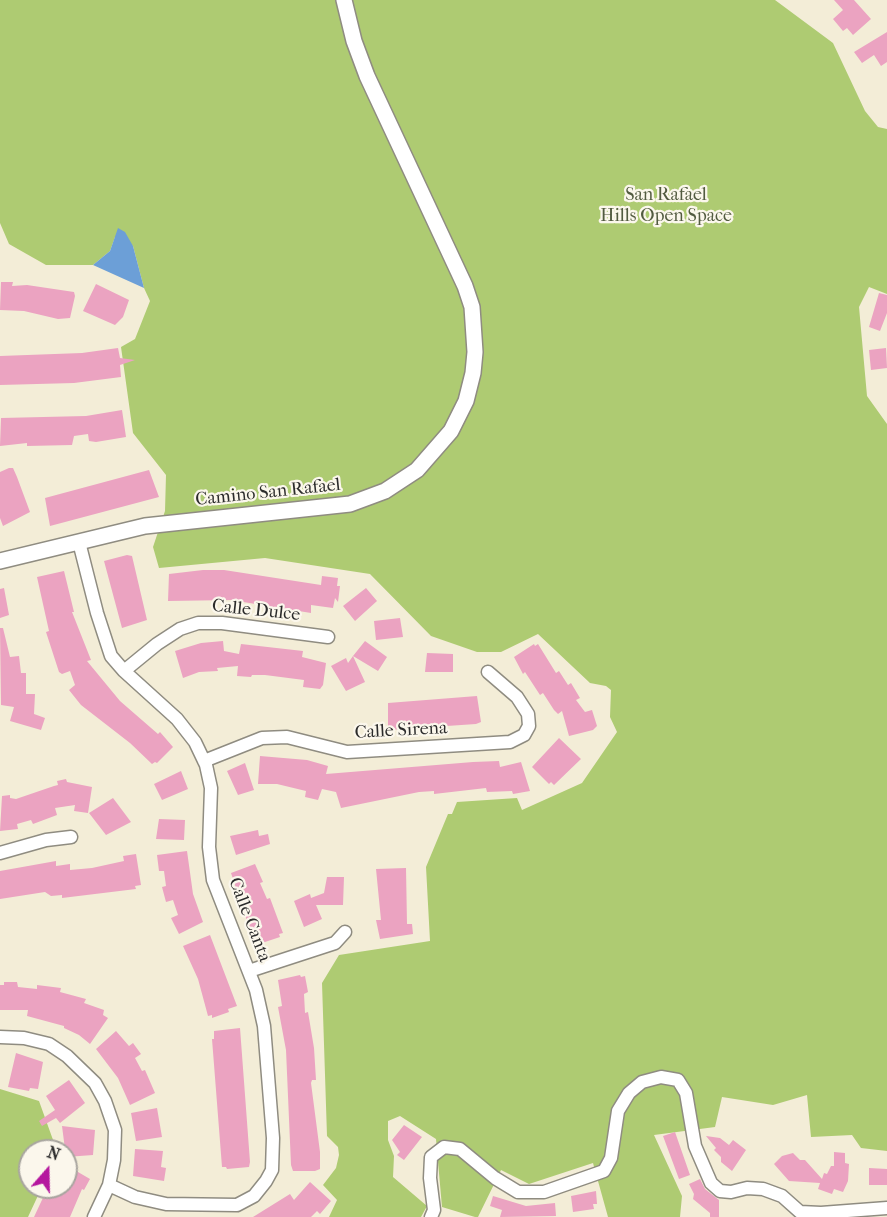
<!DOCTYPE html>
<style>
body{margin:0}
#map{position:relative;width:887px;height:1217px;overflow:hidden;background:#f3edd7;font-family:"IM FELL French Canon",serif}
canvas{display:block}
.north{position:absolute;left:18px;top:1139px;width:60px;height:60px;box-sizing:border-box;background:#fbf7ec;border:2px solid #a8a59f;border-radius:50%;rotate:20deg;font-size:16px;font-weight:700;line-height:24px;text-align:center;color:#2b2b2b}
.north::after{content:'';display:block;margin:auto;width:21px;height:27px;background:#b5179e;clip-path:polygon(50% 0,100% 100%,50% 72%,0 100%)}
</style>
<div id="map">
<canvas width="887" height="1217"></canvas>
<div class="north">N</div>
</div>
<script>
const ctx = document.querySelector('canvas').getContext('2d');
ctx.lineJoin = 'round';
function fill(path, color) {
  ctx.fillStyle = color;
  ctx.fill(path, 'evenodd');
}
function toPath(rows) {
  const path = new Path2D();
  for (const r of rows) {
    path.moveTo(r[0], r[1]);
    for (let i = 2; i < r.length; i += 2) path.lineTo(r[i], r[i + 1]);
  }
  return path;
}
function strokePath(path, color, width, dash) {
  ctx.strokeStyle = color;
  ctx.lineWidth = width;
  ctx.lineCap = dash ? 'butt' : 'round';
  ctx.setLineDash(dash || []);
  ctx.stroke(path);
}
function drawText(font, color, halo, rows, align = 'center') {
  ctx.font = font + ' "IM FELL French Canon",serif';
  ctx.lineWidth = 4.5;
  ctx.setLineDash([]);
  ctx.textBaseline = 'middle';
  ctx.strokeStyle = halo;
  ctx.fillStyle = color;
  for (const [text, x, y, turn = 0] of rows) {
    ctx.save();
    ctx.translate(x, y);
    ctx.rotate((+turn || 0) * Math.PI / 180);
    ctx.textAlign = isNaN(turn) ? turn : align;
    if (halo) ctx.strokeText(text, 0, 0);
    ctx.fillText(text, 0, 0);
    ctx.restore();
  }
}
const green = toPath([
 [0,0,775,0,833,43,865,111,878,127,887,129,887,294,869,287,859,307,867,396,887,424,887,1151,861,1148,852,1135,811,1137,807,1095,773,1105,722,1097,715,1127,654,1135,682,1196,680,1217,608,1217,593,1163,529,1184,501,1170,478,1217,475,1217,442,1207,436,1139,400,1116,388,1121,388,1140,394,1156,393,1177,427,1206,421,1217,329,1217,337,1200,323,1185,336,1168,339,1155,338,1147,327,1136,322,983,339,955,430,941,426,867,448,814,452,814,457,802,517,798,522,810,582,783,617,732,610,717,611,690,606,686,590,683,538,634,501,652,477,652,431,636,370,574,265,558,159,568,153,547,165,511,166,475,133,433,121,347,135,339,150,301,144,288,133,246,115,237,110,251,93,265,46,265,9,244,0,223],
 [0,1089,39,1101,57,1151,30,1151,30,1187,42,1187,28,1217,0,1217]
]);
const water = toPath([
 [118,228,125,232,133,246,144,288,93,265,110,251]
]);
const building = toPath([
 [834,0,854,0,871,19,853,35,847,28,843,31,833,19,843,10],
 [887,32,887,62,881,66,874,55,862,63,854,52],
 [1,282,13,282,12,286,27,285,74,292,75,296,70,318,58,319,24,311,0,310],
 [96,284,129,300,123,317,115,325,83,311],
 [879,293,887,295,887,313,880,331,869,327],
 [118,348,120,358,135,360,120,365,121,377,74,383,0,385,0,356,82,353],
 [886,348,887,368,871,370,869,350],
 [122,410,126,437,96,442,89,441,88,434,74,436,72,445,27,446,27,443,0,446,1,418,86,416],
 [9,468,13,468,17,477,30,512,3,526,0,518,0,472],
 [149,470,159,497,50,526,45,498],
 [127,555,132,556,147,620,122,628,104,561],
 [203,570,224,570,321,585,322,576,338,578,337,586,340,586,338,602,335,598,333,608,311,605,311,613,231,600,168,601,169,574],
 [64,571,74,612,72,612,91,660,87,661,120,701,158,734,160,732,173,747,157,763,155,762,152,764,130,743,81,705,69,690,75,685,70,671,62,674,59,672,46,632,49,631,37,577],
 [4,588,9,615,0,618,0,589],
 [366,588,377,601,355,621,343,606],
 [400,618,403,637,376,640,374,621],
 [0,628,3,628,10,657,19,656,21,673,26,673,26,694,35,694,34,714,45,718,41,730,10,721,14,707,1,705],
 [223,641,224,651,239,654,241,644,303,651,302,657,326,663,323,685,320,689,303,687,304,680,265,675,252,675,251,677,237,676,238,666,217,668,218,671,199,672,183,678,175,651,201,643],
 [365,641,387,657,378,671,353,656],
 [534,644,535,646,538,644,556,673,559,671,568,685,571,683,580,698,576,700,585,712,592,710,597,726,593,730,569,736,562,711,558,714,554,710,543,693,540,695,525,672,523,674,514,657],
 [427,653,453,654,453,672,425,672],
 [353,656,365,682,346,691,331,666,346,658,348,663],
 [477,696,481,722,476,724,388,730,388,703],
 [559,738,581,759,554,785,551,782,549,784,532,767],
 [260,756,307,760,328,766,326,774,473,762,499,761,500,767,521,762,530,791,513,794,512,791,487,792,486,788,434,794,434,791,419,792,341,808,336,792,322,789,318,800,305,797,306,791,277,784,258,784],
 [245,763,254,790,238,795,227,771],
 [181,771,188,789,162,800,154,784],
 [66,779,67,782,92,787,88,813,74,811,75,805,55,808,57,815,33,824,31,820,17,824,18,829,0,831,2,796,10,795,10,798,16,799,54,786,58,785,57,781],
 [113,798,131,822,106,835,89,813],
 [159,819,185,820,184,840,156,839],
 [258,830,259,836,268,834,270,844,236,855,230,836],
 [187,851,193,894,203,922,179,934,171,918,178,915,173,900,166,902,162,887,166,886,164,871,159,871,157,855],
 [136,854,141,885,135,886,136,889,62,898,62,895,51,896,45,892,0,899,0,871,56,861,56,866,70,864,70,870,92,868,124,861,123,856],
 [255,864,263,882,260,883,267,899,270,898,283,933,279,934,280,937,259,944,252,936,231,873],
 [406,868,407,924,412,924,413,934,380,939,376,920,381,920,376,869],
 [327,877,344,877,343,905,316,905,322,919,304,927,294,901,310,894,311,898,324,893],
 [210,935,237,1006,228,1009,229,1012,212,1018,212,1015,208,1016,198,979,183,946],
 [300,975,301,977,305,976,308,992,304,994,305,1013,308,1012,314,1048,316,1080,312,1080,311,1083,320,1152,320,1169,315,1171,293,1171,291,1165,286,1050,278,1007,282,1006,278,980],
 [4,982,17,982,18,987,37,989,37,985,61,988,60,992,86,999,84,1003,104,1010,103,1015,108,1018,90,1044,79,1035,64,1028,64,1026,27,1016,28,1010,0,1010,0,985,4,985],
 [240,1028,250,1162,249,1167,227,1169,226,1167,222,1167,212,1039,214,1039,214,1031],
 [116,1031,129,1046,133,1043,141,1054,135,1058,142,1071,145,1070,155,1093,130,1105,118,1078,96,1049],
 [16,1053,43,1062,38,1089,30,1088,29,1091,8,1087],
 [69,1080,85,1103,60,1123,56,1118,42,1126,39,1121,55,1110,46,1096],
 [157,1108,162,1137,136,1141,131,1113],
 [404,1125,422,1137,404,1160,397,1155,400,1152,392,1140],
 [62,1126,95,1130,93,1155,66,1157],
 [675,1132,690,1175,679,1179,663,1136],
 [706,1136,720,1138,729,1145,733,1140,746,1150,732,1171,721,1162,721,1157,714,1150,716,1148],
 [135,1149,163,1151,161,1167,166,1168,164,1181,133,1176],
 [834,1152,845,1153,845,1163,849,1164,848,1181,843,1192,834,1189,832,1194,818,1189,820,1183,789,1181,774,1164,782,1156,793,1153,800,1160,805,1160,822,1179,824,1173,827,1174,831,1166,834,1166],
 [66,1165,90,1179,84,1190,82,1189,70,1217,34,1217,48,1187,66,1187],
 [869,1168,887,1169,887,1185,869,1185],
 [700,1179,705,1189,719,1200,719,1217,710,1217,710,1213,693,1199,694,1194,689,1184],
 [310,1182,331,1201,320,1214,317,1211,311,1217,253,1217,290,1194,294,1200],
 [596,1191,597,1204,593,1204,594,1209,573,1212,571,1196],
 [493,1196,526,1206,555,1203,556,1216,500,1217,502,1210,490,1206]
]);
const minor = toPath([
 [79,542,97,613,111,656,124,671,177,719,195,742,206,765,211,788,209,847,213,880,256,990,264,1026,273,1138,272,1170,266,1181,254,1196,237,1205,166,1204,135,1197,109,1185],
 [124,671,157,644,180,629,198,623,222,623,328,637],
 [204,761,262,738,287,737,347,752,510,742,524,735,529,726,528,714,517,697,488,672],
 [0,853,46,840,71,837],
 [249,971,335,943,345,932],
 [0,1037,24,1038,49,1044,67,1056,95,1083,105,1101,115,1130,114,1160,109,1185,94,1217],
 [431,1217,434,1210,430,1178,431,1157,444,1147,460,1149,495,1178,518,1192,544,1192,604,1171,611,1158,618,1111,629,1093,642,1082,661,1077,678,1080,686,1093,695,1146,711,1183,720,1191,731,1192,747,1188,763,1189,782,1196,800,1212,821,1213,887,1208]
]);
const tertiary = toPath([
 [0,561,145,526,350,504,385,491,417,470,451,431,466,401,473,373,475,352,472,307,465,286,367,76,354,41,344,0]
]);
const parkNames = [
 ["San Rafael",666,196],
 ["Hills Open Space",666,217]
];
const streetNames = [
 ["Camino San Rafael",268,493,-6],
 ["Calle Dulce",256,611,6],
 ["Calle Sirena",401,731,-3],
 ["Calle Canta",249,920,69]
];
fill(green, '#aecb72');
fill(water, '#6c9fd7');
fill(building, '#eba3c1');
strokePath(minor, '#8f8c81', 15);
strokePath(tertiary, '#8f8c81', 18);
strokePath(minor, '#fff', 12);
strokePath(tertiary, '#fff', 15);
drawText('18px', '#525b40', '#fbf7ec', parkNames);
drawText('18px', '#2b2b2b', '#fbf7ec', streetNames);
</script>
